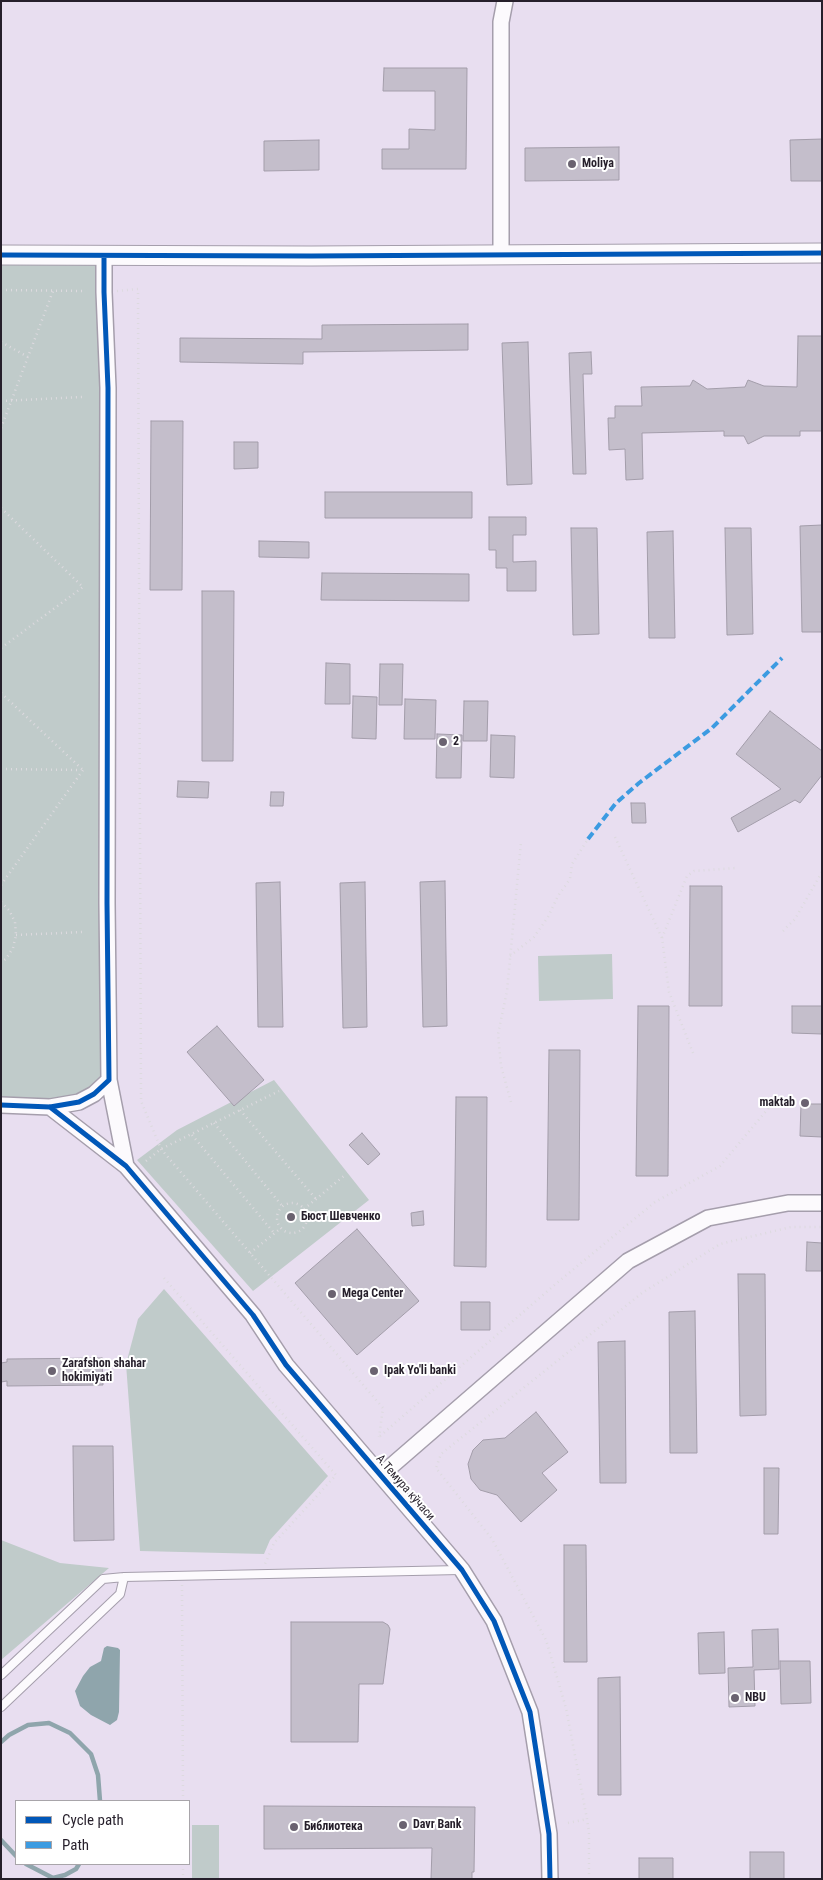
<!DOCTYPE html>
<meta charset="utf-8">
<style>
body{margin:0}
#map{position:relative;width:823px;height:1880px;overflow:hidden;background:#e8def0;font-family:"Roboto Condensed",sans-serif}
canvas{display:block}
.frame{position:absolute;inset:0;border:2px solid #261f2b;pointer-events:none}
.legend{position:absolute;left:15px;top:1800px;width:175px;height:65px;box-sizing:border-box;background:#fff;border:1px solid #a8a5aa;margin:0;padding:6px 9px;list-style:none;font-size:15px;color:#261f2b}
.legend li{display:flex;align-items:center;gap:10px;height:25px}
.legend b{width:25px;border:1px solid #a8a5aa}
</style>
<div id="map">
<canvas width="823" height="1880"></canvas>
<div class="frame"></div>
<ul class="legend">
<li><b style="height:6px;background:#0057b8"></b>Cycle path</li>
<li><b style="height:6px;background:#3c9be1"></b>Path</li>
</ul>
</div>
<script>
const ctx = document.querySelector('canvas').getContext('2d');
ctx.lineJoin = 'round';
function fill(path, color) {
  ctx.fillStyle = color;
  ctx.fill(path, 'evenodd');
}
function toPath(rows) {
  const path = new Path2D();
  for (const r of rows) {
    if (r.length === 3) {
      path.moveTo(r[0] + r[2], r[1]);
      path.arc(r[0], r[1], r[2], 0, 2 * Math.PI);
      continue;
    }
    path.moveTo(r[0], r[1]);
    for (let i = 2; i < r.length; i += 2) path.lineTo(r[i], r[i + 1]);
  }
  return path;
}
function strokePath(path, color, width, dash) {
  ctx.strokeStyle = color;
  ctx.lineWidth = width;
  ctx.lineCap = dash ? 'butt' : 'round';
  ctx.setLineDash(dash || []);
  ctx.stroke(path);
}
function drawText(font, color, halo, rows, align = 'center') {
  ctx.font = font + ' "Roboto Condensed",sans-serif';
  ctx.lineWidth = 4;
  ctx.setLineDash([]);
  ctx.textBaseline = 'middle';
  ctx.strokeStyle = halo;
  ctx.fillStyle = color;
  for (const [text, x, y, turn = 0] of rows) {
    ctx.save();
    ctx.translate(x, y);
    ctx.rotate((+turn || 0) * Math.PI / 180);
    ctx.textAlign = isNaN(turn) ? turn : align;
    if (halo) ctx.strokeText(text, 0, 0);
    ctx.fillText(text, 0, 0);
    ctx.restore();
  }
}
const green = toPath([
 [1,255,104,256,109,1080,79,1102,1,1105],
 [612,954,613,999,539,1001,538,956],
 [274,1080,369,1200,253,1291,137,1160,177,1130],
 [164,1289,328,1476,270,1540,264,1554,140,1551,126,1364,138,1319],
 [1,1540,60,1563,109,1568,1,1660],
 [192,1825,219,1825,219,1879,192,1879]
]);
const water = toPath([
 [107,1646,118,1648,120,1650,119,1712,117,1720,110,1725,91,1715,80,1706,75,1691,83,1676,90,1667,101,1661,104,1648]
]);
const stream = toPath([
 [1,1742,9,1735,28,1725,49,1723,70,1733,91,1754,98,1775,100,1801],
 [1,1840,16,1856],
 [26,1864,53,1878,65,1875,76,1869,79,1864]
]);
const building = toPath([
 [384,68,467,68,466,169,382,169,382,149,409,149,409,129,435,130,435,91,383,91,384,68],
 [822,139,822,181,791,181,790,140,822,139],
 [319,140,319,170,264,171,264,141,319,140],
 [619,147,619,180,525,181,525,148,619,147],
 [468,324,468,350,303,352,303,364,180,362,180,338,322,339,322,325,468,324],
 [798,336,822,336,822,431,800,431,800,436,764,436,748,444,744,436,724,436,724,431,642,433,643,479,626,480,625,449,609,450,608,418,615,418,615,406,642,406,641,387,690,386,693,380,707,389,745,387,748,380,764,386,797,387,798,336],
 [528,342,532,484,507,485,502,343,528,342],
 [591,352,592,374,583,374,586,474,573,474,569,353,591,352],
 [151,421,183,421,182,590,150,590,151,421],
 [234,442,258,442,258,468,234,469,234,442],
 [325,492,472,492,472,518,325,518,325,492],
 [489,517,526,517,526,535,513,535,513,562,536,561,536,591,507,591,507,568,496,568,496,550,489,550,489,517],
 [822,525,822,632,802,632,800,526,822,525],
 [571,528,597,528,599,634,573,635,571,528],
 [725,528,751,528,753,634,727,635,725,528],
 [673,531,675,638,649,638,647,532,673,531],
 [259,541,309,542,309,558,259,557,259,541],
 [322,573,469,574,469,601,321,600,322,573],
 [202,591,234,591,233,761,202,761,202,591],
 [326,663,350,664,350,704,325,704,326,663],
 [380,664,403,664,402,705,379,705,380,664],
 [353,696,377,697,376,739,352,738,353,696],
 [405,699,436,700,435,739,404,739,405,699],
 [464,701,488,701,487,741,463,741,464,701],
 [770,711,822,751,822,775,800,803,795,800,738,832,731,818,781,789,736,754,770,711],
 [437,734,462,735,461,778,436,778,437,734],
 [491,735,515,736,514,778,490,777,491,735],
 [178,781,209,782,208,798,177,797,178,781],
 [271,792,284,792,283,806,270,806,271,792],
 [631,803,645,803,646,823,632,823,631,803],
 [445,881,447,1026,423,1027,420,882,445,881],
 [280,882,283,1027,258,1027,256,883,280,882],
 [365,882,367,1027,343,1028,340,883,365,882],
 [690,886,722,886,722,1006,689,1006,690,886],
 [638,1006,669,1006,668,1176,636,1176,638,1006],
 [792,1006,822,1006,822,1034,792,1033,792,1006],
 [217,1026,264,1080,234,1106,187,1052,217,1026],
 [549,1050,580,1050,579,1220,547,1220,549,1050],
 [456,1097,487,1097,486,1267,454,1266,456,1097],
 [801,1104,822,1104,822,1137,800,1136,801,1104],
 [362,1133,380,1154,368,1165,349,1145,362,1133],
 [423,1211,424,1225,412,1226,411,1213,423,1211],
 [357,1229,419,1301,357,1355,295,1283,357,1229],
 [807,1242,822,1243,822,1271,806,1271,807,1242],
 [738,1274,765,1274,766,1415,740,1416,738,1274],
 [461,1302,490,1302,490,1330,461,1330,461,1302],
 [695,1311,697,1453,670,1453,669,1312,695,1311],
 [625,1341,626,1483,600,1483,598,1342,625,1341],
 [102,1358,103,1385,7,1386,7,1381,1,1382,1,1363,7,1362,7,1359,102,1358],
 [536,1412,568,1452,542,1473,557,1490,521,1522,497,1495,480,1490,471,1479,468,1464,473,1450,483,1440,505,1438,536,1412],
 [73,1446,113,1446,114,1540,74,1541,73,1446],
 [764,1468,779,1468,778,1534,764,1534,764,1468],
 [564,1545,586,1545,587,1662,564,1662,564,1545],
 [291,1622,383,1622,388,1625,390,1629,383,1684,359,1684,358,1742,291,1742,291,1622],
 [778,1629,779,1669,754,1670,755,1706,729,1707,728,1668,753,1667,752,1630,778,1629],
 [724,1632,725,1673,699,1674,698,1633,724,1632],
 [780,1661,810,1661,811,1703,781,1704,780,1661],
 [620,1677,621,1795,598,1795,598,1678,620,1677],
 [264,1806,475,1807,474,1872,472,1872,472,1879,431,1879,432,1848,264,1849,264,1806],
 [750,1852,784,1852,784,1879,750,1879,750,1852],
 [639,1858,673,1858,673,1879,639,1879,639,1858]
]);
const path = toPath([
 [1,290,83,291],
 [117,291,138,289,141,1101,161,1149,383,1408,379,1437],
 [1,342,28,357],
 [1,401,83,397],
 [1,428,53,291],
 [1,508,83,587,1,648],
 [1,693,83,770],
 [1,769,81,770],
 [615,837,662,938],
 [1,885,83,770],
 [1,902,9,910,15,922,16,935,13,948,6,959,1,962],
 [783,931,795,919,822,872],
 [16,935,83,932],
 [510,956,534,937,548,917,558,896,570,879,572,864,588,839],
 [693,1053,669,992,662,938,687,876,694,871,736,868],
 [511,1102,501,1066,498,1034,507,991,521,842],
 [240,1110,316,1199],
 [214,1123,283,1207],
 [192,1135,274,1233],
 [146,1161,161,1149,279,1091],
 [292,1218,15],
 [304,1209,345,1175],
 [250,1253,281,1228],
 [164,1278,336,1475,274,1543,265,1564],
 [380,1436,558,1282,655,1202,720,1166,777,1098],
 [182,1585,183,1801],
 [568,1823,587,1819],
 [183,1864,183,1879],
 [589,1879,589,1832,587,1819,566,1708,546,1640,492,1539,436,1468,441,1454,642,1293,720,1244,791,1227,822,1227]
]);
const service = toPath([
 [1,1675,103,1579,124,1577,460,1570],
 [1,1707,120,1594,124,1577]
]);
const minor = toPath([
 [501,254,501,22,505,1],
 [109,1080,126,1166],
 [1,1105,50,1107,79,1102,94,1094,109,1080,107,903,108,388,104,292,104,256],
 [50,1107,126,1166,253,1315,286,1365,462,1570,494,1621,530,1712,549,1834,550,1879],
 [381,1475,628,1261,708,1218,788,1203,822,1203]
]);
const tertiary = toPath([
 [1,255,311,256,822,253]
]);
const quiet = toPath([
 [588,839,616,803,639,783,712,728,782,658]
]);
const cycleway = toPath([
 [1,255,311,256,822,253],
 [1,1105,50,1107,79,1102,94,1094,109,1080,107,903,108,388,104,292,104,256],
 [50,1107,126,1166,253,1315,286,1365,462,1570,494,1621,530,1712,549,1834,550,1879]
]);
const markers = [
 [572,164,5,"#6a6270"],
 [443,742,5,"#6a6270"],
 [805,1103,5,"#6a6270"],
 [291,1217,5,"#6a6270"],
 [332,1294,5,"#6a6270"],
 [52,1371,5,"#6a6270"],
 [374,1371,5,"#6a6270"],
 [735,1698,5,"#6a6270"],
 [403,1825,5,"#6a6270"],
 [294,1827,5,"#6a6270"]
];
const poiNames = [
 ["Moliya",582,164],
 ["2",453,742],
 ["maktab",795,1103,"right"],
 ["Бюст Шевченко",301,1217],
 ["Mega Center",342,1294],
 ["Zarafshon shahar",62,1364],
 ["hokimiyati",62,1378],
 ["Ipak Yo'li banki",384,1371],
 ["NBU",745,1698],
 ["Davr Bank",413,1825],
 ["Библиотека",304,1827]
];
const streetNames = [
 ["А.Темура кўчаси",405,1488,49]
];
fill(green, '#c0cbca');
fill(water, '#8fa5ac');
strokePath(stream, '#8fa5ac', 4.5);
fill(building, '#c4becb');
strokePath(building, '#a39daa', 1);
strokePath(service, '#a59eac', 10);
strokePath(minor, '#a59eac', 18);
strokePath(tertiary, '#a59eac', 21);
strokePath(path, '#dddadf', 2.5, [1, 4]);
strokePath(service, '#fcfafd', 8);
strokePath(minor, '#fcfafd', 15);
strokePath(tertiary, '#fcfafd', 19);
strokePath(quiet, '#3c9be1', 4, [8, 4]);
strokePath(cycleway, '#0057b8', 5);
for (const [x, y, r, color] of markers) {
  const dot = new Path2D();
  dot.arc(x, y, r, 0, 2 * Math.PI);
  ctx.fillStyle = color;
  ctx.fill(dot);
  strokePath(dot, '#fff', 2);
}
drawText('bold 12px', '#261f2b', '#fff', poiNames, 'left');
drawText('12px', '#261f2b', '#fff', streetNames);
</script>
